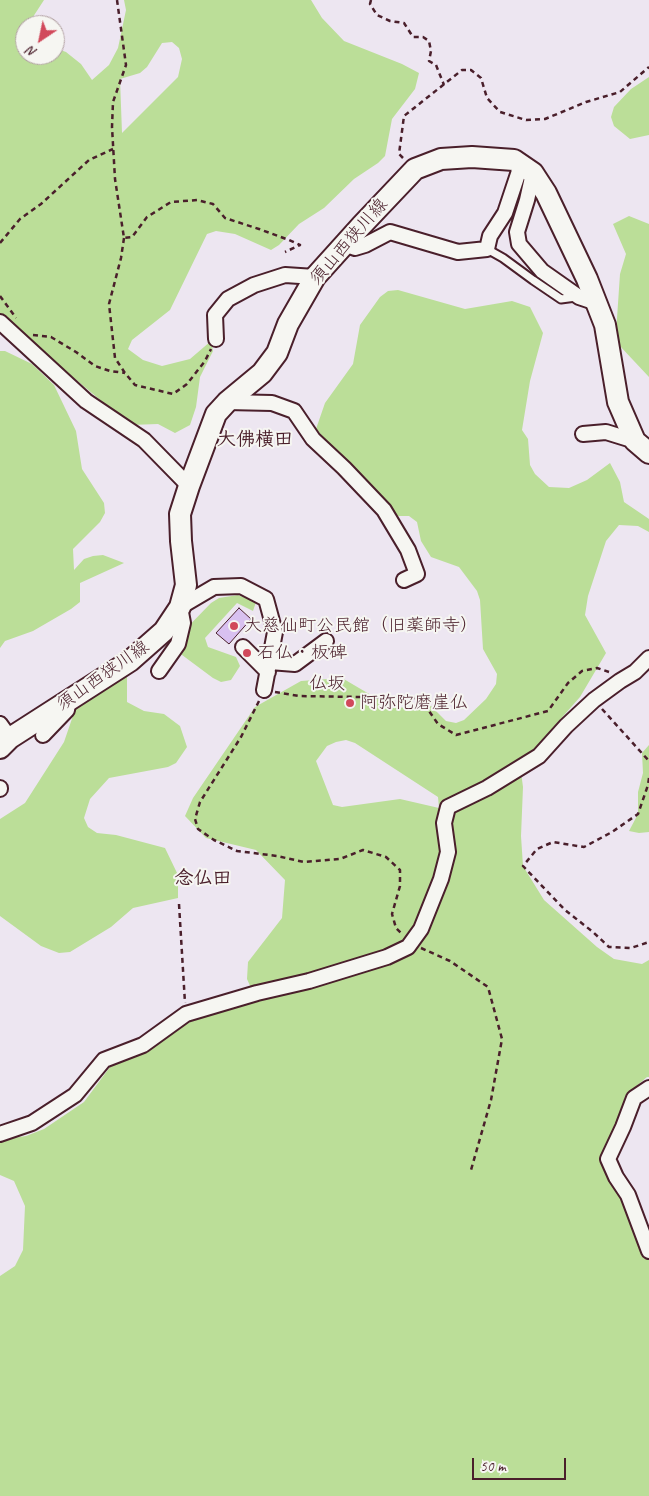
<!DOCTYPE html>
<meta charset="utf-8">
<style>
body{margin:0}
#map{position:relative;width:649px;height:1496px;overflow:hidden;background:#ede6f1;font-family:Caveat,sans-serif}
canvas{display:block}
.north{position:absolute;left:15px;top:15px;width:50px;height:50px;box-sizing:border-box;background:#f6f6f2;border:1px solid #b1a0a2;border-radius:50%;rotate:214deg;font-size:14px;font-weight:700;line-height:20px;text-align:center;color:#4a1f2b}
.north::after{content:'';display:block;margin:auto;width:18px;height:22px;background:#d1495b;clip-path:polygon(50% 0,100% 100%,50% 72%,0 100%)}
.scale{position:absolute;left:472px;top:1458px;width:94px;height:22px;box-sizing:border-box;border:2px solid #4a1f2b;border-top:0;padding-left:6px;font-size:15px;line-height:18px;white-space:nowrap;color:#4a1f2b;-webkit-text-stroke:4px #f6f6f2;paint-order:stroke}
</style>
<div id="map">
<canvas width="649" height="1496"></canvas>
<div class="north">N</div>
<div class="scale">50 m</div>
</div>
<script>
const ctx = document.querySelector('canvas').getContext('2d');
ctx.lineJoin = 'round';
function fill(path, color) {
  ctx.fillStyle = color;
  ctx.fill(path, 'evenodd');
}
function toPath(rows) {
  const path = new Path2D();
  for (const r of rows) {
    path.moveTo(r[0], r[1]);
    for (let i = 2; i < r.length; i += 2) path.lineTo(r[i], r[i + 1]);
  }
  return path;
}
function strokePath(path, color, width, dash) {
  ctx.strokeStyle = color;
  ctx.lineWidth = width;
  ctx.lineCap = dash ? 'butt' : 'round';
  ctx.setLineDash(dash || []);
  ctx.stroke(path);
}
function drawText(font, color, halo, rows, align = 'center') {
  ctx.font = font + ' Caveat,"Klee One",sans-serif';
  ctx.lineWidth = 4;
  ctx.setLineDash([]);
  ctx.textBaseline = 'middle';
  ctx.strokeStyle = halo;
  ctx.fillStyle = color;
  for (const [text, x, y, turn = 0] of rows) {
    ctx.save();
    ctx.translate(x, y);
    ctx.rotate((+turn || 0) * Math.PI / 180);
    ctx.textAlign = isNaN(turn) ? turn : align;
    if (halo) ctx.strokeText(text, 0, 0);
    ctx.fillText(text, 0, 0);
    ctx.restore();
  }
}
const green = toPath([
 [0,0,44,0,31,20,31,25,25,25,25,55,55,55,55,48,66,52,81,64,92,80,109,65,118,48,126,10,124,0,311,0,322,18,344,41,402,64,419,73,415,89,392,119,385,156,378,163,354,179,324,208,299,224,279,245,271,250,235,234,216,231,207,234,170,310,132,340,128,349,143,360,162,366,190,359,211,341,213,351,200,377,196,407,190,425,175,433,158,424,130,425,0,316],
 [172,42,179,48,182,59,178,77,122,133,120,79,140,73,147,67,162,43],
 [649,77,649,135,630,139,614,126,611,117,614,107,631,89],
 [629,216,649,224,649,377,618,344,616,333,620,274,626,254,613,224],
 [398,290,465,309,512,301,530,307,543,333,530,381,522,430,528,439,530,465,535,474,549,487,569,488,587,480,610,463,620,482,624,502,649,519,649,532,638,526,619,525,606,541,588,596,585,615,606,653,580,697,520,765,523,787,521,836,523,866,544,900,597,947,614,959,642,964,649,960,649,1077,647,1077,625,1096,608,1173,638,1221,649,1256,649,1496,0,1496,0,1276,15,1266,23,1250,25,1206,14,1181,0,1175,0,1140,26,1136,44,1129,84,1102,110,1067,251,988,247,979,248,962,282,918,285,880,256,850,206,838,185,816,193,798,255,707,301,681,342,678,393,708,431,706,446,721,456,723,464,720,486,699,496,684,497,674,483,649,480,600,477,591,459,567,431,557,421,541,417,522,409,516,398,516,367,487,316,429,325,403,353,364,360,325,380,297,388,291],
 [346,740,355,743,438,797,439,808,400,799,342,807,333,805,316,761,327,746,336,742],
 [0,351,5,351,32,364,54,385,76,431,82,469,104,503,105,513,100,522,73,549,74,570,84,559,93,556,103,555,124,563,80,583,80,602,71,609,33,631,5,641,0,648],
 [238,595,256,602,253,611,237,603,205,638,208,647,236,657,240,666,231,680,221,682,213,678,174,649,175,640,211,603,219,598],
 [127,673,127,702,144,711,164,714,180,726,187,747,176,763,168,767,109,778,90,799,84,818,88,827,97,833,116,835,165,848,178,875,178,898,133,908,111,927,70,952,59,953,41,946,0,916,0,819,25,803,64,742,76,707],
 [649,745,649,832,639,833,629,831,638,814,638,792,643,773,642,753]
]);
const building = toPath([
 [239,608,251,619,229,644,216,633,239,608]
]);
const path = toPath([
 [117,0,126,65,113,102,112,127,115,179,124,238,132,237,147,217,171,202,197,200,213,204,225,218,259,229,289,240,300,245,285,252],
 [371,0,370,4,377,15,390,21,404,23,413,37,423,37,429,41,431,51,429,61,436,65,444,85],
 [403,158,399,154,404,116,462,70,471,70,481,78,487,98,500,112,526,120,545,119,586,102,620,92,649,67],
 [124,238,121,258,109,304,115,358,125,373,135,385,173,394,187,384,205,361,211,349],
 [0,243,20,219,41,204,89,160,113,149],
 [0,296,16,318],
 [33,335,51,337,76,352,95,366,110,371,125,373],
 [275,692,299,696,420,698,438,724,456,735,548,711,568,683,582,671,597,668,609,672],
 [259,701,241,737,200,802,195,819,198,829,214,840,237,851,277,856,304,862,340,859,363,850,386,857,400,870,400,886,392,914,396,928,403,935],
 [602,709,649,761],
 [649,778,648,785,638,814,612,832,584,847,553,842,537,849,523,866,565,910,593,932,609,947,631,948,649,942],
 [179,904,185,1003],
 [421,948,450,961,488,987,502,1039,491,1100,471,1170]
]);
const lane = toPath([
 [487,249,503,258,533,280,561,299,576,297]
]);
const street = toPath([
 [533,173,527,200,517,232,519,244,542,271,579,297,597,303],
 [344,244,355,248,365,245,390,232,458,252,487,249,490,236,505,213,521,165],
 [0,322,86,401,144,440,189,486],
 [216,339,215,315,228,299,254,285,285,275,315,277],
 [227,402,272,403,294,411,313,439,344,468,384,510,408,550,417,574,404,580],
 [583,434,606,432,635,441],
 [243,647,268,672],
 [270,662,295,664,326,641],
 [159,671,178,644,183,623,180,607,214,587,241,586,266,599,275,632,264,690],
 [0,724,10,738],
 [43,735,67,710,68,703],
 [0,789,0,788],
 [649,1088,634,1098,623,1127,608,1159,616,1177,628,1195,649,1251],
 [0,1134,32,1123,75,1095,104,1060,143,1045,186,1014,257,993,309,981,387,957,408,947,421,929,441,879,448,852,444,823,448,807,487,788,539,756,566,726,594,700,620,681,635,672,649,658]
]);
const secondary = toPath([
 [0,748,10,738,130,661,164,631,180,607,186,585,181,541,180,514,189,486,216,414,227,402,262,373,277,353,288,324,315,277,361,226,415,169,441,159,472,157,514,160,533,173,546,193,587,279,605,325,618,402,635,441,649,453]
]);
const markers = [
 [234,626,5,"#d1495b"],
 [247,653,5,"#d1495b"],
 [350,703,5,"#d1495b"]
];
const streetNames = [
 ["須山西狭川線",349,242,-49],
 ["須山西狭川線",103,676,-35],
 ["仏坂",327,684,1]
];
const poiNames = [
 ["大慈仙町公民館（旧薬師寺）",244,626],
 ["石仏・板碑",257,653],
 ["阿弥陀磨崖仏",360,703]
];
const neighbourhoodNames = [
 ["大佛横田",255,440],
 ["念仏田",203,879]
];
fill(green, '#bbde98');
fill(building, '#d8c0f0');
strokePath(building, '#4a1f2b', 1);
strokePath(lane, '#4a1f2b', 11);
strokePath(street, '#4a1f2b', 18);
strokePath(secondary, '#4a1f2b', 24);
strokePath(path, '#4a1f2b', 2.5, [5, 4]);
strokePath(lane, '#f6f6f2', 7);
strokePath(street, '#f6f6f2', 14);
strokePath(secondary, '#f6f6f2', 20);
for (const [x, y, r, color] of markers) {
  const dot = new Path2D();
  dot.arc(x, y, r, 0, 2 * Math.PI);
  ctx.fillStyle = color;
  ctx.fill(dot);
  strokePath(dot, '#f6f6f2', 2);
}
drawText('18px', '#4a1f2b', '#f6f6f2', streetNames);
drawText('18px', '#4a1f2b', '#f6f6f2', poiNames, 'left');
drawText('bold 19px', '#4a1f2b', '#f6f6f2', neighbourhoodNames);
</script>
